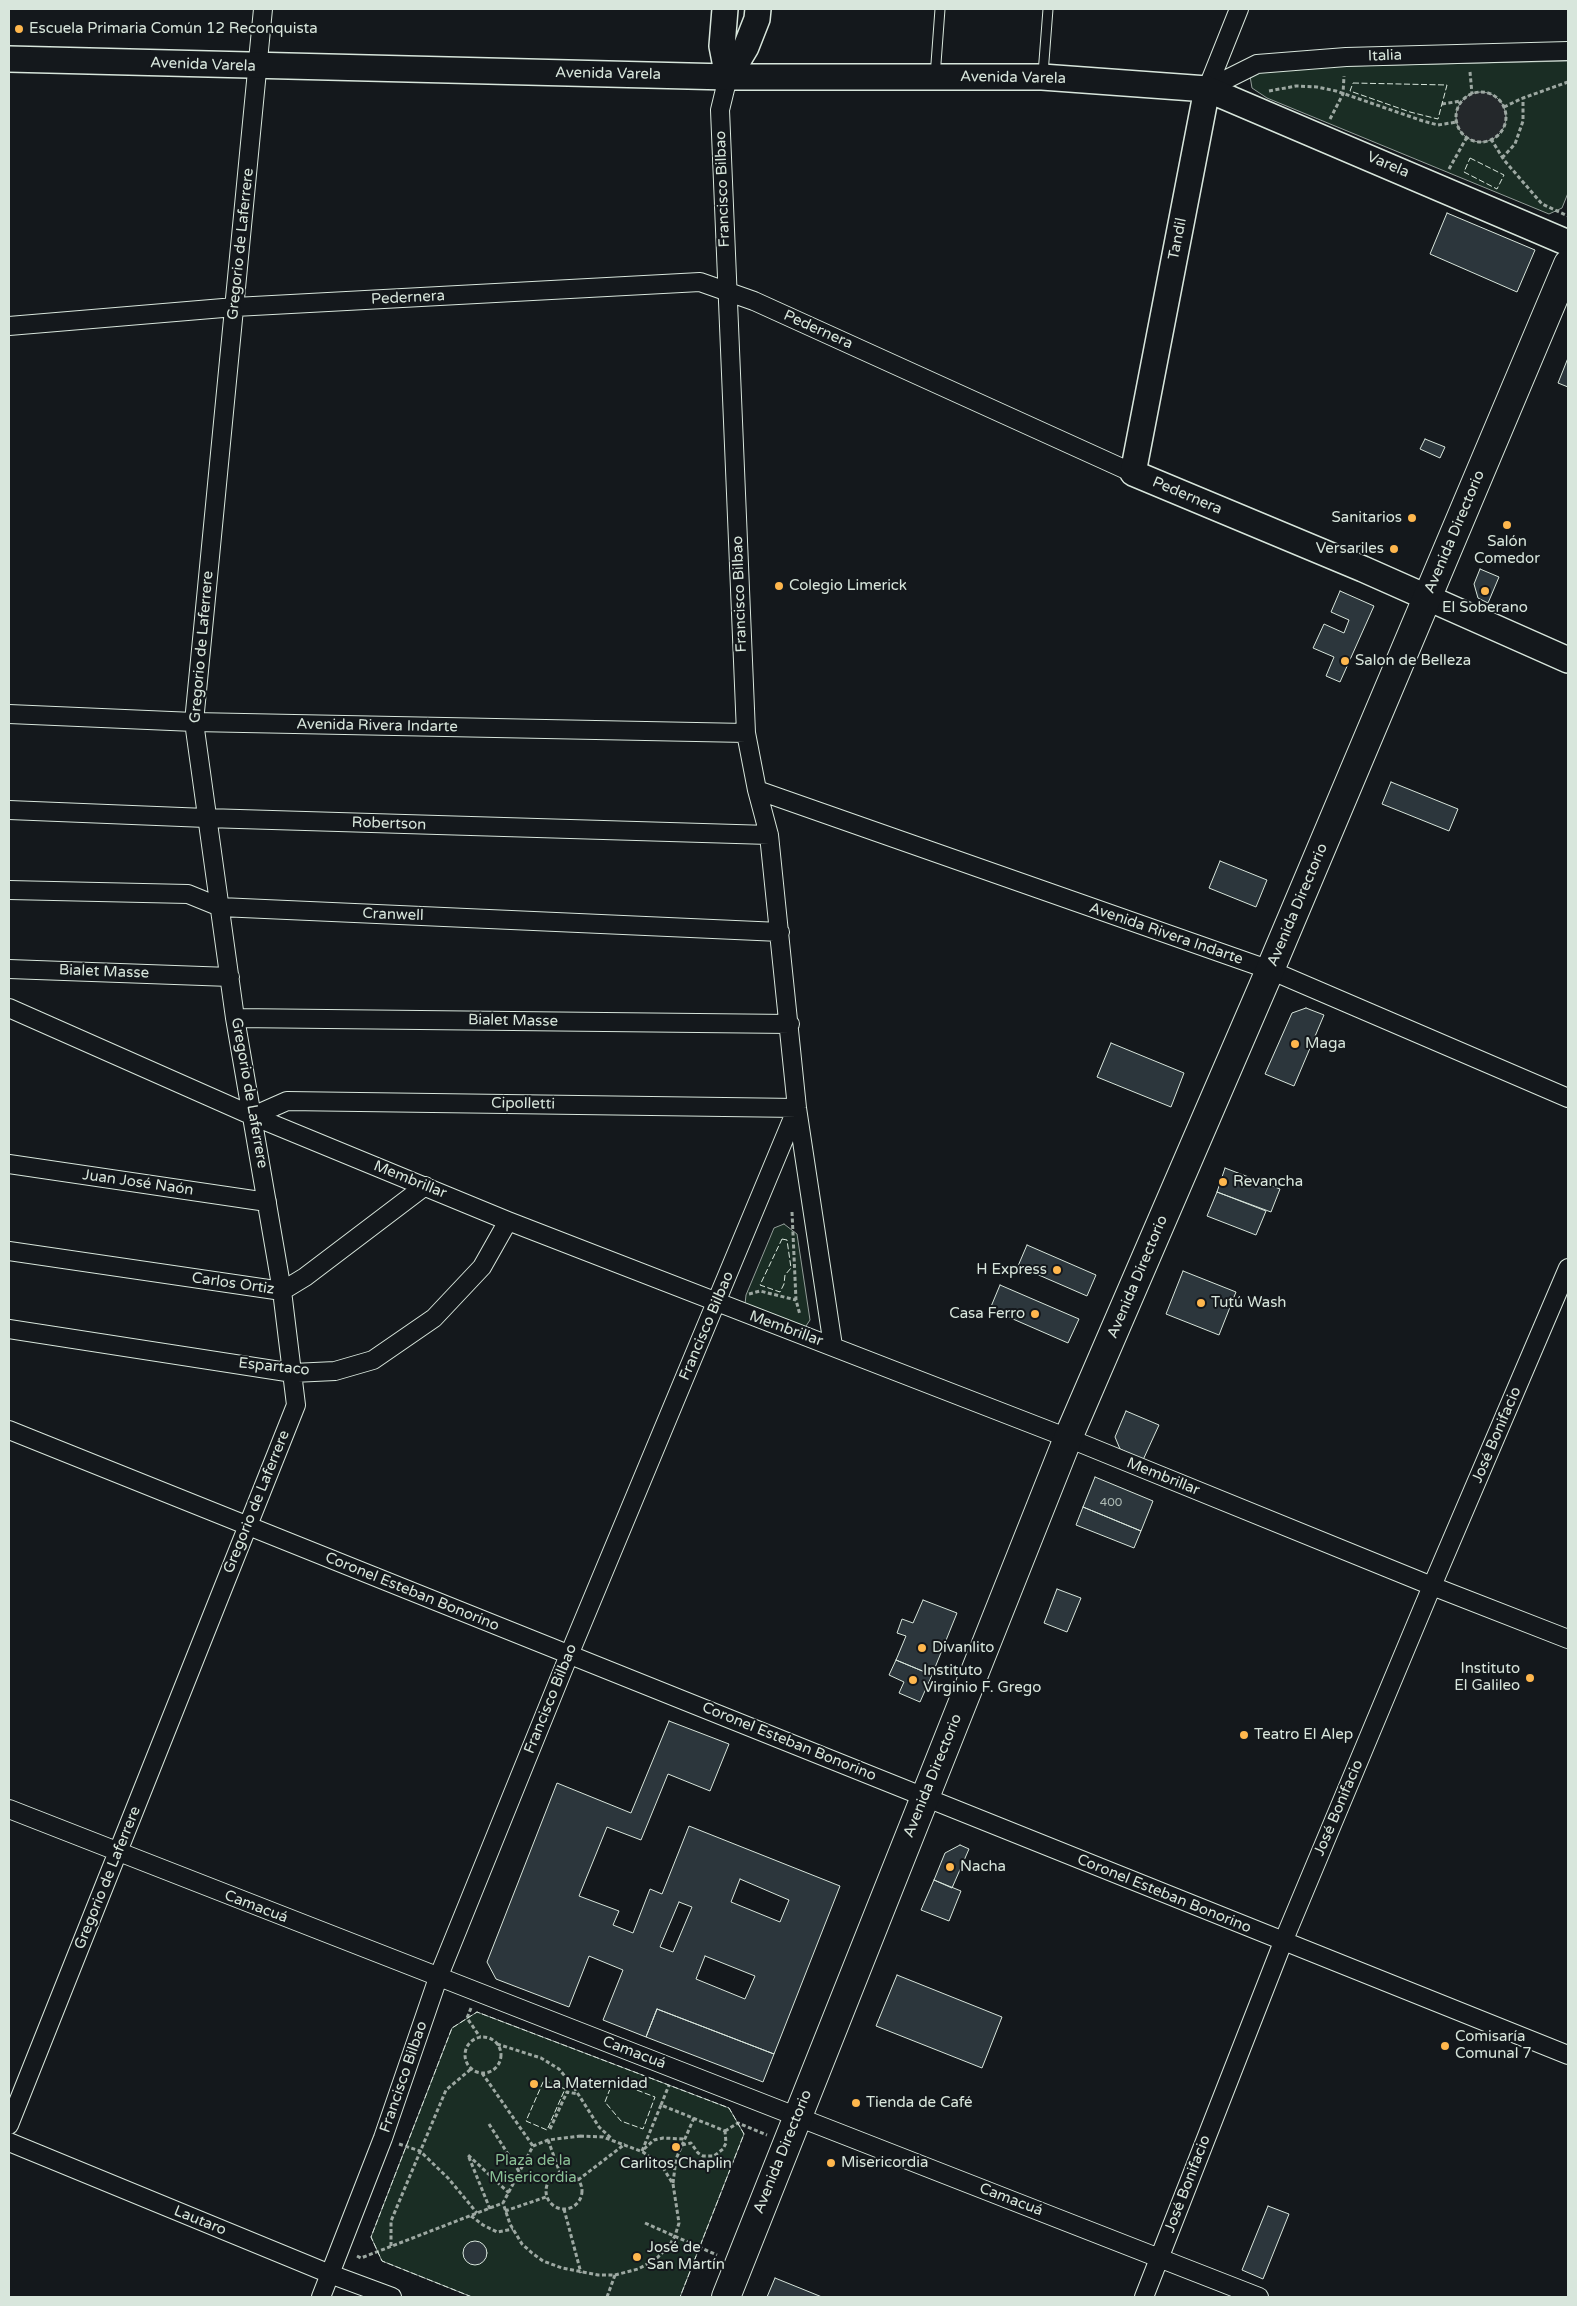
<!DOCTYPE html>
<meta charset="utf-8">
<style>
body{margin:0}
#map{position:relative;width:1577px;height:2306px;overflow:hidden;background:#14181c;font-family:"Varela Round",sans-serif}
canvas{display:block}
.frame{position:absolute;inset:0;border:10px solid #d8e6dc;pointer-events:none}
</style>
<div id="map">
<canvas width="1577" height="2306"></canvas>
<div class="frame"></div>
</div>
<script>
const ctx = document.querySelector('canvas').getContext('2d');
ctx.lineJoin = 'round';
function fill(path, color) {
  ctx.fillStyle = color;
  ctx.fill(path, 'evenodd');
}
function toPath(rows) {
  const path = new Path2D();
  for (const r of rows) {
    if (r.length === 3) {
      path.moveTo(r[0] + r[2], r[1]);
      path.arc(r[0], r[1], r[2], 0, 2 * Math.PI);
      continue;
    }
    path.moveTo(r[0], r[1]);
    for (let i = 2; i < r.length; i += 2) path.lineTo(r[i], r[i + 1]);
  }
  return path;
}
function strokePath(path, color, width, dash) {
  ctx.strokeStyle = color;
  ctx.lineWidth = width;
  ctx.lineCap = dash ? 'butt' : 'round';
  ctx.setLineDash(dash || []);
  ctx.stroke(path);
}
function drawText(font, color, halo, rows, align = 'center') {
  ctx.font = font + ' "Varela Round",sans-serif';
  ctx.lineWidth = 4;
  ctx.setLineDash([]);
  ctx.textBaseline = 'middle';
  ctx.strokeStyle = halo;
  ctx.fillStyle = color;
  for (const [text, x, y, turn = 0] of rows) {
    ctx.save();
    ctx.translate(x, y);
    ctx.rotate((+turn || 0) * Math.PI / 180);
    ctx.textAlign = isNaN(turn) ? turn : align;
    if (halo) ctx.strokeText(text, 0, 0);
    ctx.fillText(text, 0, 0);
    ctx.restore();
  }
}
const green = toPath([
 [1568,61,1568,193,1562,208,1549,214,1267,98,1252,88,1250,76,1261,68,1568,61],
 [784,1224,797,1234,810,1320,804,1329,745,1304,746,1295,774,1228,784,1224],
 [477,2012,729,2108,744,2134,680,2297,472,2297,382,2261,371,2237,452,2028,477,2012]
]);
const parking = toPath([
 [1481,117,25]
]);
const building = toPath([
 [1447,213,1535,250,1517,292,1430,254,1447,213],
 [1568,358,1568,387,1558,383,1568,358],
 [1425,439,1445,447,1440,458,1420,449,1425,439],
 [1480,569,1499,577,1488,603,1478,598,1474,584,1480,569],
 [1340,591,1374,606,1340,682,1326,676,1334,657,1313,648,1324,624,1344,633,1349,620,1331,612,1340,591],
 [1391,782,1458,809,1449,831,1382,804,1391,782],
 [1220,861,1267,880,1256,907,1209,888,1220,861],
 [1306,1008,1324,1015,1294,1086,1265,1074,1292,1013,1306,1008],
 [1111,1043,1184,1073,1171,1107,1097,1077,1111,1043],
 [1225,1168,1280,1189,1271,1212,1217,1192,1225,1168],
 [1217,1192,1266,1211,1256,1235,1207,1216,1217,1192],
 [1027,1245,1096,1275,1087,1296,1018,1266,1027,1245],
 [1183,1271,1236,1292,1219,1335,1166,1314,1183,1271],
 [1000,1285,1079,1319,1068,1343,990,1309,1000,1285],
 [1126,1411,1159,1425,1143,1460,1120,1449,1115,1437,1126,1411],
 [1095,1477,1153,1501,1141,1531,1083,1507,1095,1477],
 [1083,1507,1141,1531,1134,1548,1076,1525,1083,1507],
 [1057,1589,1081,1598,1067,1632,1044,1623,1057,1589],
 [923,1600,957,1613,932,1675,896,1660,906,1636,897,1633,902,1619,913,1623,923,1600],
 [896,1660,932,1675,920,1702,899,1693,904,1682,889,1675,896,1660],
 [669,1721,729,1744,710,1791,668,1774,641,1840,607,1827,579,1896,619,1911,613,1925,633,1933,650,1889,662,1894,689,1826,840,1886,774,2054,657,2009,646,2037,603,2020,623,1970,589,1956,569,2007,496,1979,487,1962,557,1783,631,1813,669,1721],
 [740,1879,789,1900,780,1922,731,1902,740,1879],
 [679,1902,692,1907,673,1952,660,1947,679,1902],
 [705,1956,755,1976,745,1999,696,1979,705,1956],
 [960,1845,969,1849,952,1888,934,1880,945,1853,960,1845],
 [934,1880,961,1891,949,1921,921,1910,934,1880],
 [897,1975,1002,2017,982,2068,876,2026,897,1975],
 [657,2009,774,2054,763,2082,646,2037,657,2009],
 [1268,2206,1289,2214,1263,2279,1242,2270,1268,2206],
 [475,2253,12],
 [775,2278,822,2297,767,2297,775,2278]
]);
const path = toPath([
 [1470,72,1472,94],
 [1269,91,1296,86,1317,87,1336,91,1423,121,1438,125,1457,122],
 [1481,117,25],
 [1442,104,1461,101],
 [1504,107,1523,98,1568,82],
 [1330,119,1343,94,1344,76],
 [1491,139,1504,160,1542,204,1568,216],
 [1502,158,1515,144,1523,121,1523,98],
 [1449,169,1467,137],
 [792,1212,796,1300,800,1315],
 [749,1294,760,1291,796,1300],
 [471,2008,467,2018,480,2037],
 [483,2055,18],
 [497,2044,541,2058,559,2069,573,2086,599,2127,611,2138],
 [482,2073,533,2146],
 [661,2105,669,2085],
 [489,2124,520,2173],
 [550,2129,567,2092,578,2094],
 [725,2131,738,2123,767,2135],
 [580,2136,603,2137,643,2152,662,2166,673,2184,679,2223,675,2236,669,2246,655,2260,638,2269,615,2275,598,2275,562,2268,543,2261,532,2253,522,2244,510,2224,503,2203,533,2146,548,2140,580,2136],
 [548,2140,560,2173],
 [399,2144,420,2151,448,2178,477,2213],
 [682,2145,691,2143,698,2153,703,2156,714,2156,723,2149,726,2143,725,2131],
 [644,2149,654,2140,663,2138,685,2139],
 [642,2151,661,2105,725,2131],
 [564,2191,18],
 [578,2180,625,2144],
 [673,2183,676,2159,694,2118],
 [490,2209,468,2155,509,2193],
 [564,2209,581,2273],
 [505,2211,546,2197],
 [471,2216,483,2225,497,2232,513,2229],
 [645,2223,717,2255],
 [391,2246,391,2221,446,2090,471,2069],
 [357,2256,361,2258,503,2203],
 [607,2297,615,2275]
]);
const lane = toPath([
 [1043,74,1048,9],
 [935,77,940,9]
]);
const street = toPath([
 [728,77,720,110,746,733,757,790,769,835,797,1108,833,1346],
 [1207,89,1257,64,1346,57,1568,51],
 [1207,89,1239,9],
 [9,326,235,307,700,282,754,301,1133,473],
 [9,714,194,722,746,733],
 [757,790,1270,970,1568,1098],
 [9,810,206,818,769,835],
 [9,890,188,894,220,907,780,932],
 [9,969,230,977],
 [9,1008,253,1116,508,1221,1068,1438,1432,1586,1568,1639],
 [235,1018,790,1024],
 [253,1116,287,1101,797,1108,569,1655,438,1978,383,2138,321,2297],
 [9,1164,267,1202],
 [9,1251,282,1291,305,1277,425,1186],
 [9,1329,293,1373,335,1371,373,1360,434,1318,482,1267,508,1221],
 [9,1430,1568,2055],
 [9,1809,1259,2297],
 [9,2125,296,1405,282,1291,235,1018,194,722,263,9],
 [9,2142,330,2274,392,2297],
 [1144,2297,1283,1942,1432,1586,1568,1268]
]);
const secondary = toPath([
 [725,9,722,46,728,77],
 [9,59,728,77,1042,77,1207,89,1568,243],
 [728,77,746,47,757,19,758,9],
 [1207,89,1133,473,1363,569,1568,660]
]);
const primary = toPath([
 [726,2297,1068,1438,1270,970,1568,264]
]);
const fence = toPath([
 [1353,83,1447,85,1438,119,1410,112,1350,91,1353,83],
 [1470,158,1504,175,1497,189,1464,172,1470,158],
 [782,1239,787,1240,791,1268,785,1275,784,1284,780,1292,760,1285,782,1239],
 [544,2080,565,2089,547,2130,526,2121,544,2080],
 [613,2081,655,2097,643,2129,621,2121,605,2102,613,2081],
 [472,2297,382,2261,371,2237,452,2028,477,2012,729,2108,744,2134,680,2297]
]);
const markers = [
 [19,29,5,"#ffb74d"],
 [1412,518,5,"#ffb74d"],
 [1507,525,5,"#ffb74d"],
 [1394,549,5,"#ffb74d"],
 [779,586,5,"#ffb74d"],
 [1485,591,5,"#ffb74d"],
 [1345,661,5,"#ffb74d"],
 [1295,1044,5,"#ffb74d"],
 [1223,1182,5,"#ffb74d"],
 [1057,1270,5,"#ffb74d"],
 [1201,1303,5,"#ffb74d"],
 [1035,1314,5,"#ffb74d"],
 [922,1648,5,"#ffb74d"],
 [1530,1678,5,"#ffb74d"],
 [913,1680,5,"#ffb74d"],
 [1244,1735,5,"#ffb74d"],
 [950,1867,5,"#ffb74d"],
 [1445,2046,5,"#ffb74d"],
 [534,2084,5,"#ffb74d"],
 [856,2103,5,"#ffb74d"],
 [676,2147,5,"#ffb74d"],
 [831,2163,5,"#ffb74d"],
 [637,2257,5,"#ffb74d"]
];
const numberNames = [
 ["400",1111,1503]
];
const poiNames = [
 ["Escuela Primaria Común 12 Reconquista",29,29],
 ["Sanitarios",1402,518,"right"],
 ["Salón",1507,542,"center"],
 ["Comedor",1507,559,"center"],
 ["Versariles",1384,549,"right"],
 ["Colegio Limerick",789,586],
 ["El Soberano",1485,608,"center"],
 ["Salon de Belleza",1355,661],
 ["Maga",1305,1044],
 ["Revancha",1233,1182],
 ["H Express",1047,1270,"right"],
 ["Tutú Wash",1211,1303],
 ["Casa Ferro",1025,1314,"right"],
 ["Divanlito",932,1648],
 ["Instituto",1520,1669,"right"],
 ["El Galileo",1520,1686,"right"],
 ["Instituto",923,1671],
 ["Virginio F. Grego",923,1688],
 ["Teatro El Alep",1254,1735],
 ["Nacha",960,1867],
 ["Comisaría",1455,2037],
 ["Comunal 7",1455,2054],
 ["La Maternidad",544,2084],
 ["Tienda de Café",866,2103],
 ["Misericordia",841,2163],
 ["Carlitos Chaplin",676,2164,"center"],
 ["José de",647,2248],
 ["San Martín",647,2265]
];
const streetNames = [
 ["Italia",1385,56,-2],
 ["Avenida Varela",203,65,2],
 ["Avenida Varela",608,74,1],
 ["Avenida Varela",1013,78,1],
 ["Varela",1388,165,23],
 ["Francisco Bilbao",723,189,-92],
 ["Tandil",1178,239,-79],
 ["Gregorio de Laferrere",241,244,-84],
 ["Pedernera",408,298,-3],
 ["Pedernera",818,330,24],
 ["Pedernera",1187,496,23],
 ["Avenida Directorio",1455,532,-67],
 ["Francisco Bilbao",740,594,-92],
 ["Gregorio de Laferrere",202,647,-85],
 ["Avenida Rivera Indarte",377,726,1],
 ["Robertson",389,824,2],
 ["Avenida Directorio",1298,905,-67],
 ["Cranwell",393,915,2],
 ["Avenida Rivera Indarte",1166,934,19],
 ["Bialet Masse",104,972,2],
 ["Bialet Masse",513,1021,1],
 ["Gregorio de Laferrere",249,1093,80],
 ["Cipolletti",523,1104,1],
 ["Membrillar",410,1180,22],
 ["Juan José Naón",138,1183,8],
 ["Avenida Directorio",1138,1277,-67],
 ["Carlos Ortiz",233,1284,8],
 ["Francisco Bilbao",707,1326,-67],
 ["Membrillar",786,1329,20],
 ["Espartaco",274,1367,6],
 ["José Bonifacio",1497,1435,-67],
 ["Membrillar",1163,1477,22],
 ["Gregorio de Laferrere",257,1502,-68],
 ["Coronel Esteban Bonorino",412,1592,22],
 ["Francisco Bilbao",551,1699,-68],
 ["Coronel Esteban Bonorino",789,1742,22],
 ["Avenida Directorio",933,1776,-68],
 ["José Bonifacio",1339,1808,-67],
 ["Gregorio de Laferrere",108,1878,-68],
 ["Coronel Esteban Bonorino",1164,1894,22],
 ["Camacuá",256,1907,21],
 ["Camacuá",634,2053,21],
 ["Francisco Bilbao",404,2077,-71],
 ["Avenida Directorio",783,2152,-68],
 ["José Bonifacio",1188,2184,-69],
 ["Camacuá",1011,2200,21],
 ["Lautaro",200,2221,22]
];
const parkNames = [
 ["Plaza de la",533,2161],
 ["Misericordia",533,2178]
];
fill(green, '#1a2d24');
strokePath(green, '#939e99', 1);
fill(parking, '#24282b');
strokePath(parking, '#939e99', 1);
fill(building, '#2c363c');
strokePath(building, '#d8e6dc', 1);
strokePath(lane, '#d8e6dc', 11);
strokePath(street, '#d8e6dc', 20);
strokePath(secondary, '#d8e6dc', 28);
strokePath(primary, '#d8e6dc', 30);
strokePath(path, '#9da8a2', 3, [4, 2.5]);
strokePath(lane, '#14181c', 9);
strokePath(street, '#14181c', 18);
strokePath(secondary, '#14181c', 25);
strokePath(primary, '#14181c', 28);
strokePath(fence, '#d8e6dc', 1, [6, 2.5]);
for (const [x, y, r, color] of markers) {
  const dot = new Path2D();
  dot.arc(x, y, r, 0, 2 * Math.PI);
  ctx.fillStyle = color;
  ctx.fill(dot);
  strokePath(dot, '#14181c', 2);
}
drawText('12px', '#adbab4', null, numberNames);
drawText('15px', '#d8e6dc', '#14181c', poiNames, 'left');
drawText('15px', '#d8e6dc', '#14181c', streetNames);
drawText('15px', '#8ac095', '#14181c', parkNames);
</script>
